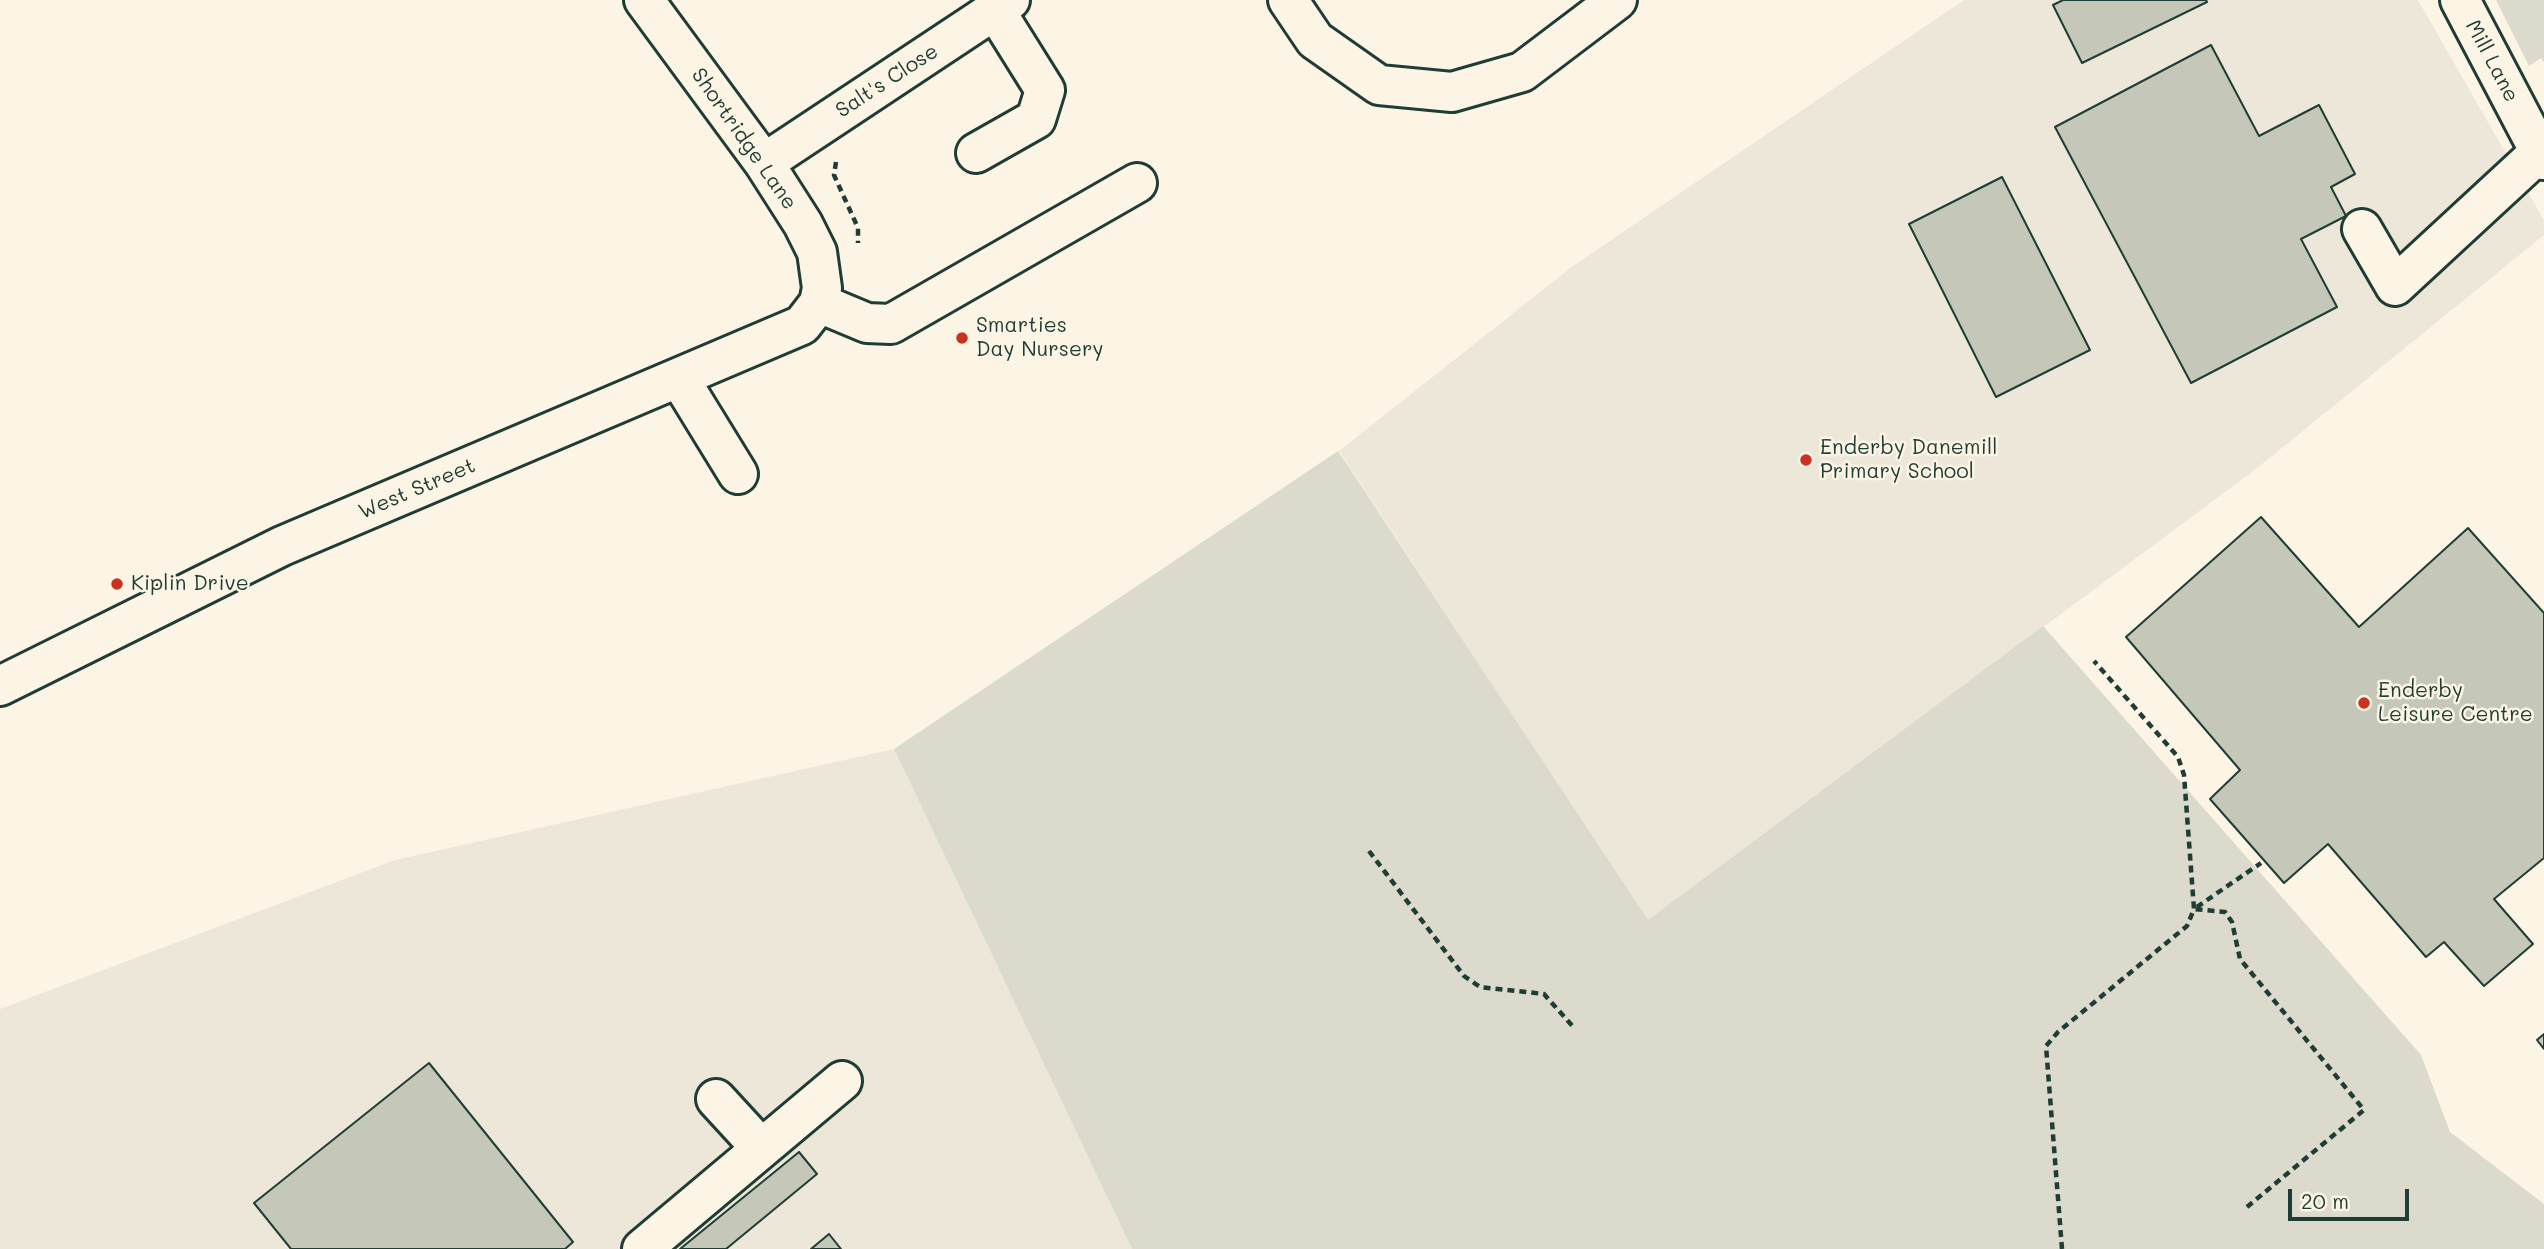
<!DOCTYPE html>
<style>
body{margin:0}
#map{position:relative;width:2544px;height:1249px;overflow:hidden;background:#fcf5e5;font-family:Mali,sans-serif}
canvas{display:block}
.scale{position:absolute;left:2288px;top:1189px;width:121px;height:32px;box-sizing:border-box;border:4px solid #1f3d34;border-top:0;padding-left:9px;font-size:21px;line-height:24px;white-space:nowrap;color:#1f3d34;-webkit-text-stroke:5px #fcf5e5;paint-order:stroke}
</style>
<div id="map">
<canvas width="2544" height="1249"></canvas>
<div class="scale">20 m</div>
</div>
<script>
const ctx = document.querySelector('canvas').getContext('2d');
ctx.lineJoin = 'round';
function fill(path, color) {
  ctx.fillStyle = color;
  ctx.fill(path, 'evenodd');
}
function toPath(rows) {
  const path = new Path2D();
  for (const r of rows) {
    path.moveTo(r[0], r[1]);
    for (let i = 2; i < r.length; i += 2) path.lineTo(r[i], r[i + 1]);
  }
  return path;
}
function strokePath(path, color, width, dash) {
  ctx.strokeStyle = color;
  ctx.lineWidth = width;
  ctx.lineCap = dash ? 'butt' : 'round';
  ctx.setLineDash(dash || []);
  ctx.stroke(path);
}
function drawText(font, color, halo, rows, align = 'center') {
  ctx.font = font + ' Mali,sans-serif';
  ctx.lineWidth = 5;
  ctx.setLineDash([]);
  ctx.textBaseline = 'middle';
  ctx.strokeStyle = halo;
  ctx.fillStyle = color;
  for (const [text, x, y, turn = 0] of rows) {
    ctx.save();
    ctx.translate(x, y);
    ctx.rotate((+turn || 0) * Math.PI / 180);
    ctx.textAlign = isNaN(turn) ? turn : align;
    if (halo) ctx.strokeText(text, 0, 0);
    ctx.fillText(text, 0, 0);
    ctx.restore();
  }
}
const built = toPath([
 [1964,0,2418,0,2544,220,2544,235,2256,469,1648,921,1339,451,1573,266],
 [894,749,1132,1249,0,1249,0,1009,395,860]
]);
const green = toPath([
 [2496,0,2544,0,2544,62,2541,58,2529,66],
 [1338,451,1648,920,2043,626,2421,1055,2450,1132,2544,1204,2544,1249,1132,1249,894,749]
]);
const building = toPath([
 [2063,0,2206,0,2207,2,2082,63,2053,5,2063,0],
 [2211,45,2259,136,2319,105,2355,174,2331,187,2346,216,2301,239,2337,307,2191,383,2055,127,2211,45],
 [2002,177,2090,350,1996,397,1909,224,2002,177],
 [2261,517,2359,627,2468,528,2544,613,2544,858,2494,899,2533,944,2484,986,2444,942,2426,957,2328,844,2284,883,2210,799,2240,770,2126,637,2261,517],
 [2544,1034,2544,1049,2537,1040,2544,1034],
 [429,1063,573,1242,565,1249,291,1249,254,1203,429,1063],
 [799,1152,817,1174,726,1249,680,1249,799,1152],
 [829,1234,841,1249,811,1249,829,1234]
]);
const path = toPath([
 [836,162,834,175,858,228,858,243],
 [1369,851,1464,976,1480,987,1544,994,1575,1029],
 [2247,1207,2364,1110,2240,959,2232,922,2225,912,2194,909,2261,863],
 [2062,1249,2046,1046,2058,1032,2187,926,2194,909,2184,775,2178,757,2094,661]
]);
const minor = toPath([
 [1288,0,1315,40,1379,85,1452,92,1522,72,1617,0],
 [2460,0,2544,160],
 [976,153,1036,119,1045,90,995,10],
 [764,163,1010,0],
 [2362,229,2395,286,2540,152],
 [819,303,867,323,891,324,1137,183],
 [679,378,738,474],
 [0,686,282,546,802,325,819,303,822,288,817,252,803,224,764,163,644,0],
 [716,1099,761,1148],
 [642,1249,842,1081]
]);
const markers = [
 [962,338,7,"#c8321e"],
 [1806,460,7,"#c8321e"],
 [117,584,7,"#c8321e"],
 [2364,703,7,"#c8321e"]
];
const streetNames = [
 ["Mill Lane",2492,61,62],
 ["Salt's Close",887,81,-33],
 ["Shortridge Lane",744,139,55],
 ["West Street",417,489,-23]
];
const poiNames = [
 ["Smarties",976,326],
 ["Day Nursery",976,350],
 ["Enderby Danemill",1820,448],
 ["Primary School",1820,472],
 ["Kiplin Drive",131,584],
 ["Enderby",2378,691],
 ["Leisure Centre",2378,715]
];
fill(built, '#ece7d8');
fill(green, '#dcdacc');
fill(building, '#c5c7b9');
strokePath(building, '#1f3d34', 2);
strokePath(minor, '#1f3d34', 44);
strokePath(path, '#1f3d34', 4.5, [7, 5]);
strokePath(minor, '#fcf5e5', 38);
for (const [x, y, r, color] of markers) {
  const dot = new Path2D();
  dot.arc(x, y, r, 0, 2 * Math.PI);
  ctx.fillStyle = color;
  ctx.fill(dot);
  strokePath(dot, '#fcf5e5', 2.5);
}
drawText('21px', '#1f3d34', '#fcf5e5', streetNames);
drawText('21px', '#1f3d34', '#fcf5e5', poiNames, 'left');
</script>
